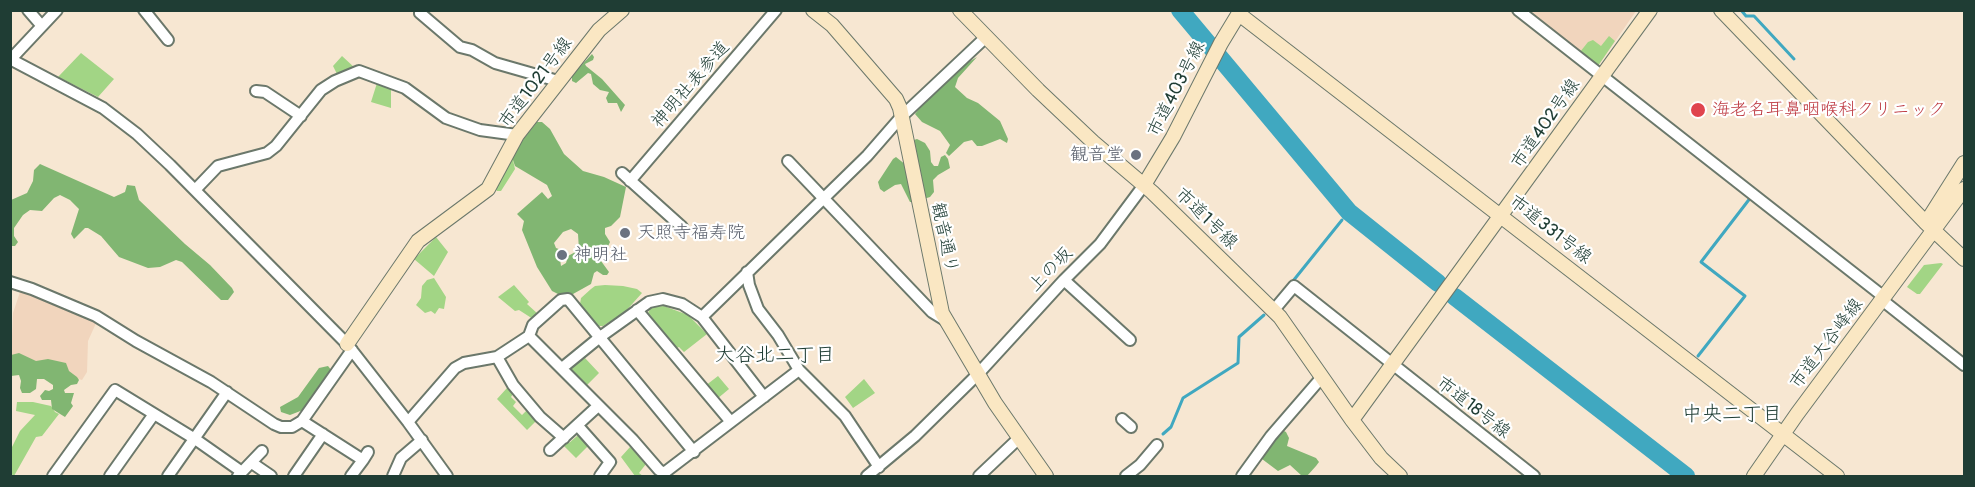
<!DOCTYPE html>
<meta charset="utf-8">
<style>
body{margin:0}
#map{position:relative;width:1975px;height:487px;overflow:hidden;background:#f7e7d2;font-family:Pangolin,sans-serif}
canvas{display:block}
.frame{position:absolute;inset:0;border:12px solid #1f3d34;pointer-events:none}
</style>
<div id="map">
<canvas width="1975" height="487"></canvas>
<div class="frame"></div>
</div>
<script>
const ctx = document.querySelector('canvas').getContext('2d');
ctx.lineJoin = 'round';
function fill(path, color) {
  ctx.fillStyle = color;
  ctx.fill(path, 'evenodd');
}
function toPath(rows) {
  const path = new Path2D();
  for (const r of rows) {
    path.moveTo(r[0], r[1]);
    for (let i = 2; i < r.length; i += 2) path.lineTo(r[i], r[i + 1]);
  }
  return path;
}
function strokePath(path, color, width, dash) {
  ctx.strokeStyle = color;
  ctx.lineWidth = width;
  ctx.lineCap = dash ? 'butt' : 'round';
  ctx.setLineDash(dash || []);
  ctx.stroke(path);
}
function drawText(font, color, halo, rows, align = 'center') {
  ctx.font = font + ' Pangolin,"Klee One",sans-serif';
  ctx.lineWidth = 4.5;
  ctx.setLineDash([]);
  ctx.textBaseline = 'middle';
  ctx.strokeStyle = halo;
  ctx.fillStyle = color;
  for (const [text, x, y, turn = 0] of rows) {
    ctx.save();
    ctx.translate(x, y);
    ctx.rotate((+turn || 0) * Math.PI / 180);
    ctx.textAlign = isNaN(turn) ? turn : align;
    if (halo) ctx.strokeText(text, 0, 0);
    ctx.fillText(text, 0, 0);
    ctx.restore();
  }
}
const built = toPath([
 [1526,11,1636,11,1598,66],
 [21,289,97,321,88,341,87,372,82,380,11,360,13,313]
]);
const green = toPath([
 [1609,36,1615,41,1598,66,1580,52,1588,42,1593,40,1601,46],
 [81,53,114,79,98,97,58,77],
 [342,56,355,68,341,75,337,74,333,66],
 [377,83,391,88,391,108,371,102],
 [512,156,515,169,501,191,497,191,495,188],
 [436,237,448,252,434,276,414,259],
 [1941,263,1943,264,1920,294,1917,294,1907,287,1924,265],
 [434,278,446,297,444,309,439,308,435,314,431,311,425,313,416,305,421,298,422,286,427,280],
 [514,285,529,302,527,304,538,314,533,319,519,310,515,311,498,297],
 [605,285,623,286,637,289,642,293,625,312,603,326,597,326,589,315,581,308,580,304,581,298,591,289,595,286],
 [664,306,688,315,707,334,684,352,679,347,677,348,648,313,651,307],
 [585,358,599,373,586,386,571,371,572,367],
 [718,376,729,389,717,399,705,386],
 [864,379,875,393,853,408,845,397],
 [507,388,513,394,511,397,516,402,513,406,522,415,527,410,537,420,527,430,497,399],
 [17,402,33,402,51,406,55,412,59,414,42,436,36,437,14,476,11,474,10,451,20,431,35,415,16,411],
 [577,436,580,436,589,445,576,458,564,446,567,442,569,443],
 [630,447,644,460,643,462,646,464,639,473,643,476,635,476,621,457]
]);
const forest = toPath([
 [592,54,594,57,593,60,585,64,586,66,602,79,625,105,621,112,617,103,608,103,606,98,609,92,600,90,593,84,591,74,588,73,576,83,572,81,572,75],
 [977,57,958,78,955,87,967,98,978,103,1000,121,1008,139,1007,143,1000,139,982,146,977,146,972,140,964,142,949,156,946,153,950,145,940,131,922,122,915,114,925,101,953,77,962,66],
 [537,122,542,122,550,129,564,154,583,171,604,177,626,187,620,217,611,226,605,228,605,234,610,242,601,261,609,272,607,275,603,275,597,271,594,273,591,284,573,294,560,295,552,291,537,267,522,230,524,221,517,214,542,192,548,199,552,196,547,185,515,166,513,160,512,156,517,147],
 [571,229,578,234,579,250,568,256,566,263,561,266,560,259,564,251,556,248,554,243,563,232],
 [917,139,925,143,930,151,931,162,934,166,938,166,941,157,945,155,948,159,950,168,938,175,933,180,934,192,930,197,914,202,910,202,901,184,895,185,884,192,880,189,878,182,893,159,896,157,906,165,911,141],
 [40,164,114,197,125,192,127,185,135,186,139,200,185,244,210,265,232,288,234,292,228,300,221,300,182,262,176,260,160,267,148,268,119,257,101,236,88,228,85,228,74,239,71,234,79,209,70,200,60,195,54,198,42,211,30,210,23,215,14,228,14,236,18,242,15,246,11,246,11,200,27,193,33,181,34,170],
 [19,353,36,361,48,359,66,363,69,371,77,377,79,380,77,384,71,385,64,390,65,393,74,393,71,403,73,406,65,417,52,409,51,400,42,400,40,396,45,390,49,391,53,389,53,385,44,379,37,379,36,389,30,393,22,393,20,388,21,381,19,375,11,376,11,355],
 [328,366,332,371,303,410,290,415,281,412,280,407,298,397,319,368],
 [1282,430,1286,432,1289,438,1287,446,1316,458,1319,462,1316,466,1307,476,1302,476,1290,465,1278,471,1262,459,1249,475,1252,467]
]);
const stream = toPath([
 [1741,10,1746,16,1754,16,1794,59],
 [1293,281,1342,220],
 [1698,356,1745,296,1701,262,1751,197],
 [1163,434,1171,427,1183,398,1238,363,1239,337,1264,315]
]);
const river = toPath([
 [1180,10,1349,212,1438,283],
 [1455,297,1686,476]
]);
const street = toPath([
 [28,10,41,25],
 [144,10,168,40],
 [421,10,420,13,460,47,472,50,495,63,558,81],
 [1518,10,1884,297],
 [10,59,103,108,137,134,170,165,347,344,408,422,447,476],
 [11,59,57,10],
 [256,91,265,92,301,116],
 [788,161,932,312,945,320],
 [622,173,682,227],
 [630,181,776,10],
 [195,190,218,166,267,153,276,146,321,90,335,81,359,71,405,88,446,118,480,130,517,135],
 [747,272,749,285,758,309,778,335,799,370,845,416,879,467],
 [1064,280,1130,340],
 [10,282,32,289,96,316,136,341,211,382,274,424,281,427,292,427,302,421,352,350],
 [1882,300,1964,365],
 [637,310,731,422],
 [1273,311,1294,286,1534,476],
 [702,317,867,156,901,117,985,38],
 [529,336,633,440,659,470,664,473,799,370],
 [497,357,513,385,540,417,564,438],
 [562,368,600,337,649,302,663,299,682,304,702,317,764,397],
 [1122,419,1131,427],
 [302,421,363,460,368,452],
 [408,422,455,368,464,363,497,357,529,336,533,325,561,300,568,299,694,452],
 [578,426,610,462,600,476],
 [550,450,598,406],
 [252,463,271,476],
 [53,476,115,390,195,439,242,472],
 [110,476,154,414],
 [168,476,227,392],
 [238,476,262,451],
 [294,476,323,434],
 [351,476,363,460],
 [393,476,401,458,422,440],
 [867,476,915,436,977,375,1064,280,1100,244,1144,185],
 [979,476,1018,439],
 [1126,476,1140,465,1157,445],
 [1242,476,1271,436,1322,377]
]);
const secondary = toPath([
 [813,10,832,25,896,99,900,108,942,313,995,403,1046,476],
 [960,10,1038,90,1093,142,1152,192,1280,317,1352,420,1381,458,1400,476],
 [1721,10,1926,223,1964,259],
 [1239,14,1837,476],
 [1144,185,1173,137,1221,43,1241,10],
 [1926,223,1964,163],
 [347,344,418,241,488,189,517,135,599,30,622,10],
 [1352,420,1650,10],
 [1754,476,1797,414,1964,189]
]);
const markers = [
 [1698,110,8,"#e0444e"],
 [1136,155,6,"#6b7280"],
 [625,233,6,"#6b7280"],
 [562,255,6,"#6b7280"]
];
const streetNames = [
 ["市道1021号線",536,83,-53],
 ["神明社表参道",691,85,-49],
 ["市道403号線",1177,89,-63],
 ["市道402号線",1546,124,-55],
 ["市道1号線",1206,219,44],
 ["市道331号線",1550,230,38],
 ["観音通り",944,238,78],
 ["上の坂",1051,270,-46],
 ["市道大谷峰線",1827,344,-53],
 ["市道18号線",1473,408,38]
];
const healthNames = [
 ["海老名耳鼻咽喉科クリニック",1712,110]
];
const worshipNames = [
 ["観音堂",1124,155,"right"],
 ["天照寺福寿院",637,233],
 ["神明社",574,255]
];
const neighbourhoodNames = [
 ["大谷北二丁目",775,356],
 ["中央二丁目",1732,415]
];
fill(built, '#f1d5bd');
fill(green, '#a2d585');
fill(forest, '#81b672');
strokePath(stream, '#40a8c0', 3);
strokePath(river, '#40a8c0', 18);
strokePath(street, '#6b786b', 14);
strokePath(secondary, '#6b786b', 16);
strokePath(street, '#fff', 10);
strokePath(secondary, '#fae7c3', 14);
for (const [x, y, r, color] of markers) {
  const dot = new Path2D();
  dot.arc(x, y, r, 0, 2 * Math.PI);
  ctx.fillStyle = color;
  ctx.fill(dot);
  strokePath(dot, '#fff', 2);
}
drawText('18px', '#1f3d34', '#fff', streetNames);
drawText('18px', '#be3a42', '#fff', healthNames, 'left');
drawText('18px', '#5b616d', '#fff', worshipNames, 'left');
drawText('20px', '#1f3d34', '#fff', neighbourhoodNames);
</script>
